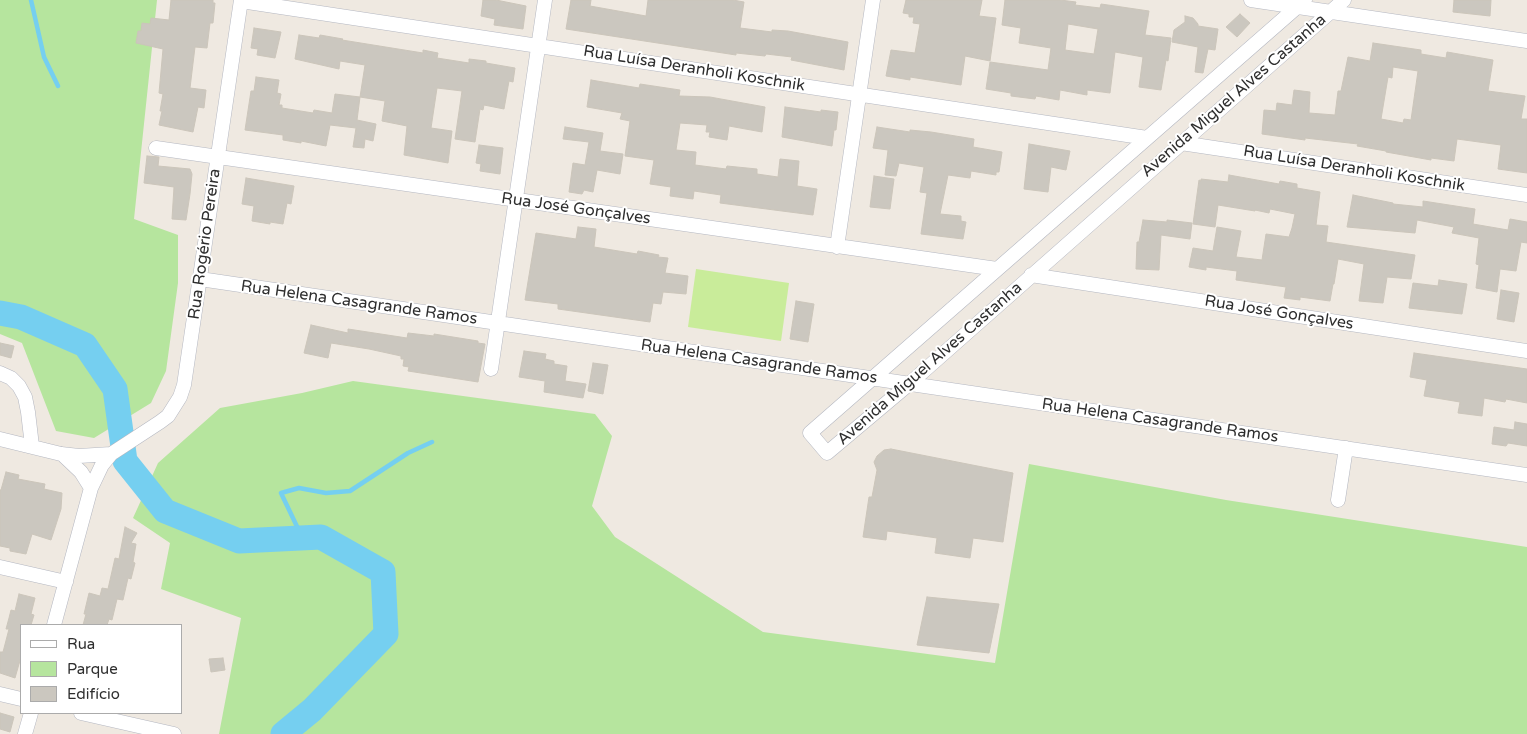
<!DOCTYPE html>
<meta charset="utf-8">
<style>
body{margin:0}
#map{position:relative;width:1527px;height:734px;overflow:hidden;background:#efe9e1;font-family:"Varela Round",sans-serif}
canvas{display:block}
.legend{position:absolute;left:20px;top:624px;width:162px;height:90px;box-sizing:border-box;background:#fff;border:1px solid #ababab;margin:0;padding:6px 9px;list-style:none;font-size:15px;color:#2e2e2e}
.legend li{display:flex;align-items:center;gap:10px;height:25px}
.legend b{width:25px;border:1px solid #ababab}
</style>
<div id="map">
<canvas width="1527" height="734"></canvas>
<ul class="legend">
<li><b style="height:6px;background:#fff"></b>Rua</li>
<li><b style="height:14px;background:#b6e59e"></b>Parque</li>
<li><b style="height:14px;background:#cbc7bf"></b>Edifício</li>
</ul>
</div>
<script>
const ctx = document.querySelector('canvas').getContext('2d');
ctx.lineJoin = 'round';
function fill(path, color) {
  ctx.fillStyle = color;
  ctx.fill(path, 'evenodd');
}
function toPath(rows) {
  const path = new Path2D();
  for (const r of rows) {
    path.moveTo(r[0], r[1]);
    for (let i = 2; i < r.length; i += 2) path.lineTo(r[i], r[i + 1]);
  }
  return path;
}
function strokePath(path, color, width, dash) {
  ctx.strokeStyle = color;
  ctx.lineWidth = width;
  ctx.lineCap = dash ? 'butt' : 'round';
  ctx.setLineDash(dash || []);
  ctx.stroke(path);
}
function drawText(font, color, halo, rows, align = 'center') {
  ctx.font = font + ' "Varela Round",sans-serif';
  ctx.lineWidth = 4;
  ctx.setLineDash([]);
  ctx.textBaseline = 'middle';
  ctx.strokeStyle = halo;
  ctx.fillStyle = color;
  for (const [text, x, y, turn = 0] of rows) {
    ctx.save();
    ctx.translate(x, y);
    ctx.rotate((+turn || 0) * Math.PI / 180);
    ctx.textAlign = isNaN(turn) ? turn : align;
    if (halo) ctx.strokeText(text, 0, 0);
    ctx.fillText(text, 0, 0);
    ctx.restore();
  }
}
const green = toPath([
 [0,0,157,0,134,219,178,235,178,283,166,371,151,403,94,438,56,431,22,343,0,334],
 [353,381,595,414,612,436,592,506,615,537,763,632,995,663,1029,464,1226,500,1527,547,1527,734,219,734,241,618,161,589,170,543,133,518,158,463,220,408,302,393]
]);
const pitch = toPath([
 [696,269,789,283,781,341,688,327]
]);
const stream = toPath([
 [31,0,44,57,58,86],
 [302,537,281,493,299,488,326,493,350,491,408,453,432,442]
]);
const river = toPath([
 [0,313,21,317,85,345,115,389,125,461,165,511,239,541,321,537,383,572,386,634,312,710,283,734]
]);
const building = toPath([
 [171,0,213,0,213,3,215,3,213,23,210,23,207,48,195,47,190,88,206,90,204,108,198,107,193,132,159,125,162,111,160,111,163,94,159,93,163,49,136,43,138,31,141,31,142,23,150,24,151,18,169,20,171,0],
 [483,0,496,0,526,6,523,29,494,25,495,19,481,16,483,0],
 [571,0,591,0,590,6,646,16,648,0,733,0,744,2,740,28,772,32,772,30,788,31,848,42,844,70,791,60,792,57,766,54,765,56,736,53,736,55,566,29,571,0],
 [906,0,982,0,979,16,996,18,990,61,965,56,961,85,910,77,910,80,886,76,891,50,915,53,920,24,913,23,914,17,909,17,909,14,903,13,906,0],
 [1005,0,1060,0,1076,2,1075,5,1100,8,1101,4,1149,11,1145,35,1171,38,1168,61,1166,60,1161,90,1139,87,1143,57,1115,52,1110,93,1087,90,1087,95,1060,90,1059,100,1036,96,1035,99,1011,96,1011,93,986,89,990,62,1048,70,1051,48,1019,43,1021,28,1002,25,1005,0],
 [1068,24,1098,29,1094,54,1065,50,1068,24],
 [1454,0,1491,0,1490,16,1453,12,1454,0],
 [1240,14,1250,23,1237,37,1226,27,1240,14],
 [1185,16,1193,18,1198,24,1198,26,1218,29,1215,50,1208,49,1203,73,1195,72,1198,47,1172,42,1174,30,1185,22,1185,16],
 [254,28,281,32,275,58,257,55,258,49,251,48,254,28],
 [299,35,319,38,320,35,343,39,342,40,423,53,423,50,438,53,437,58,469,63,469,59,486,61,486,63,515,68,513,82,509,81,504,109,484,105,483,110,480,109,475,142,455,139,462,91,437,88,431,128,452,131,448,163,404,155,407,126,382,121,385,101,360,97,365,65,340,61,339,69,295,59,299,35],
 [1373,43,1421,50,1421,54,1446,58,1447,52,1493,60,1488,91,1525,96,1521,119,1527,119,1527,173,1498,169,1501,145,1457,139,1454,161,1431,158,1431,160,1386,152,1386,151,1357,146,1358,144,1305,138,1305,140,1262,134,1264,110,1276,111,1277,103,1292,105,1294,90,1310,92,1309,113,1335,115,1338,91,1341,91,1348,57,1370,61,1373,43],
 [1393,67,1418,71,1411,120,1404,119,1403,123,1381,119,1388,77,1392,78,1393,67],
 [256,77,279,80,277,93,281,94,279,105,282,105,282,108,313,113,314,110,332,113,335,94,360,97,357,120,376,124,373,141,365,139,364,148,353,147,356,128,330,125,326,146,301,141,301,143,283,140,283,135,245,130,251,91,254,91,256,77],
 [591,80,639,88,640,84,680,90,679,96,710,97,765,107,762,132,729,126,727,140,709,137,710,132,706,132,707,125,680,123,676,150,696,152,695,165,726,169,727,166,757,169,757,174,778,177,780,159,799,161,797,186,817,189,813,215,720,203,721,195,694,191,693,199,670,196,671,187,650,184,654,160,625,156,630,121,620,119,622,113,587,107,591,80],
 [785,107,821,112,821,110,838,112,836,130,834,130,832,146,782,137,785,107],
 [565,127,603,133,600,151,623,154,620,174,597,170,593,192,584,190,582,194,569,192,573,163,585,165,589,142,563,139,565,127],
 [877,127,910,132,910,130,931,132,974,139,973,147,1002,152,999,172,996,172,996,175,971,171,970,178,948,175,940,214,961,216,961,221,966,222,963,239,921,234,927,193,920,192,924,167,899,163,896,176,885,175,888,150,873,148,877,127],
 [1029,144,1070,151,1066,170,1051,167,1048,192,1024,189,1029,144],
 [479,145,503,148,500,174,480,171,481,164,476,163,479,145],
 [147,156,159,157,158,166,190,169,192,174,190,194,186,220,172,219,174,187,144,183,147,156],
 [1229,175,1279,184,1280,181,1297,184,1297,188,1320,192,1316,225,1328,226,1326,242,1415,255,1411,279,1387,277,1383,303,1359,301,1364,264,1338,259,1334,284,1333,284,1330,301,1300,297,1300,300,1284,298,1286,287,1236,280,1237,271,1206,267,1206,270,1189,267,1193,248,1213,251,1217,227,1241,231,1236,257,1262,260,1266,234,1289,237,1292,228,1295,214,1270,209,1269,213,1255,210,1255,211,1218,205,1215,227,1193,224,1199,180,1201,181,1201,179,1228,182,1229,175],
 [874,176,894,179,890,209,870,207,874,176],
 [246,178,294,186,291,204,287,203,283,224,270,222,270,224,252,221,254,206,242,204,246,178],
 [1353,195,1393,203,1393,204,1423,207,1423,201,1475,209,1473,224,1508,230,1510,219,1527,222,1527,243,1521,242,1516,271,1500,269,1497,292,1476,288,1479,265,1476,264,1479,238,1452,233,1454,227,1417,220,1415,233,1347,227,1353,195],
 [1143,220,1167,222,1167,220,1192,223,1190,239,1161,235,1159,270,1136,269,1137,242,1139,242,1143,220],
 [578,227,596,229,594,247,637,254,638,251,659,255,658,257,668,258,665,273,688,276,686,294,663,292,661,304,653,303,650,322,558,309,558,304,525,300,536,233,576,239,578,227],
 [1439,280,1467,284,1462,314,1409,308,1413,283,1438,286,1439,280],
 [1501,290,1519,293,1514,322,1497,319,1501,290],
 [796,301,814,304,808,342,790,339,796,301],
 [311,325,348,333,348,329,407,338,408,333,434,336,434,334,478,341,478,343,485,344,478,382,408,371,409,367,403,366,404,359,401,359,401,356,369,349,331,343,328,358,304,353,311,325],
 [0,343,14,346,11,358,0,355,0,343],
 [524,351,546,354,545,359,554,361,554,364,567,366,565,381,586,384,583,398,544,392,545,381,519,377,524,351],
 [1414,353,1527,369,1527,403,1506,399,1505,402,1484,398,1482,416,1458,413,1460,402,1424,396,1427,380,1410,377,1414,353],
 [593,363,608,365,603,394,588,391,593,363],
 [1515,422,1527,424,1527,446,1508,443,1506,446,1492,444,1494,427,1514,430,1515,422],
 [891,449,1013,473,1003,542,973,538,970,558,935,553,937,538,887,531,886,540,863,537,869,497,872,497,877,470,874,462,877,456,884,450,891,449],
 [6,472,19,475,18,479,45,484,44,489,62,493,61,509,51,540,32,534,26,554,10,551,10,548,0,546,0,490,1,490,6,472],
 [125,527,137,533,131,543,136,544,133,562,135,563,131,579,128,578,123,600,117,599,112,620,109,619,107,625,83,625,86,614,84,614,89,593,100,596,102,588,108,589,115,558,119,559,125,527],
 [19,594,35,598,31,614,34,615,31,625,21,625,21,657,15,678,0,673,0,652,3,652,9,629,6,629,9,618,11,610,15,611,19,594],
 [927,597,999,604,989,653,917,645,927,597],
 [223,658,225,670,211,672,209,659,223,658],
 [0,713,14,717,10,732,0,729,0,713]
]);
const minor = toPath([
 [1251,0,1527,41],
 [1305,0,810,433,827,453,909,384,1344,0],
 [241,1,1147,138],
 [1181,143,1527,195],
 [156,148,997,269],
 [837,247,873,0],
 [1031,275,1527,351],
 [200,279,1527,475],
 [491,369,545,0],
 [0,373,11,378,19,386,25,397,28,412,32,446],
 [0,439,61,454,79,456,111,454,160,422,168,416,180,397,184,385,241,0],
 [62,454,81,472,91,488],
 [1338,500,1346,448],
 [0,567,66,582],
 [54,625,91,488,102,465,111,454],
 [0,694,21,699],
 [81,713,174,734],
 [25,734,31,713]
]);
const streetNames = [
 ["Rua Luísa Deranholi Koschnik",694,69,9],
 ["Avenida Miguel Alves Castanha",1234,96,-41],
 ["Rua Luísa Deranholi Koschnik",1354,169,9],
 ["Rua José Gonçalves",576,209,8],
 ["Rua Rogério Pereira",205,244,-82],
 ["Rua Helena Casagrande Ramos",359,303,8],
 ["Rua José Gonçalves",1279,313,9],
 ["Rua Helena Casagrande Ramos",759,362,8],
 ["Avenida Miguel Alves Castanha",930,364,-41],
 ["Rua Helena Casagrande Ramos",1160,421,8]
];
fill(green, '#b6e59e');
fill(pitch, '#c9ec9a');
strokePath(stream, '#75cff0', 4.5);
strokePath(river, '#75cff0', 25);
fill(building, '#cbc7bf');
strokePath(building, '#cbc5ba', 1);
strokePath(minor, '#b4b7c1', 15);
strokePath(minor, '#fff', 14);
drawText('16px', '#2e2e2e', '#fff', streetNames);
</script>
